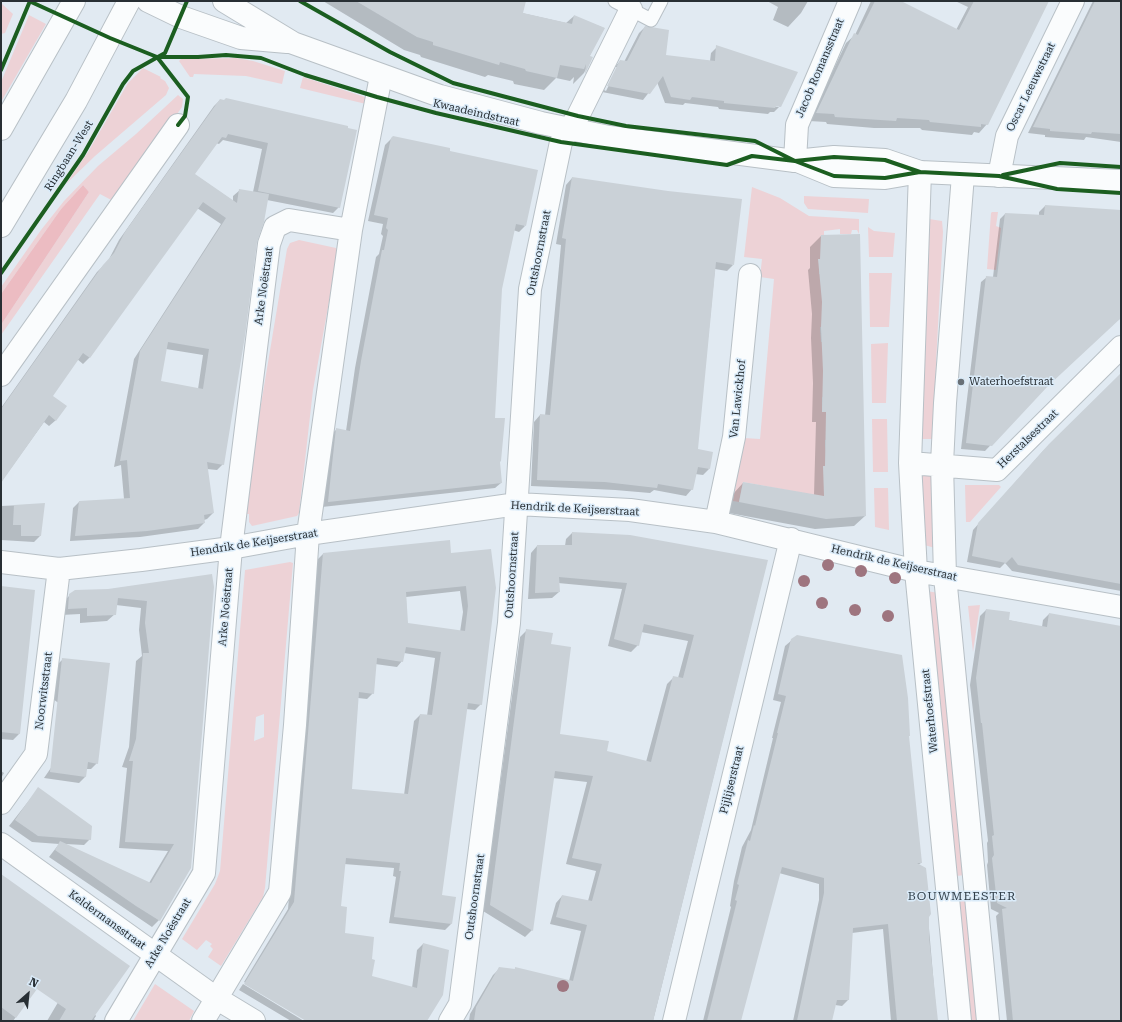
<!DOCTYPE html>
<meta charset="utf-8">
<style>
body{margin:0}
#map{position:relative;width:1122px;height:1022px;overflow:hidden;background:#e1eaf2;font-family:"Roboto Serif",serif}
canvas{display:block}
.frame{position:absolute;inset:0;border:2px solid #282f34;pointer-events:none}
.north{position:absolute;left:8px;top:974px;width:40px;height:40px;-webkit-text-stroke:3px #daebf9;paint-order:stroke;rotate:27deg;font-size:11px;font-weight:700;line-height:16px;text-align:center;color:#282f34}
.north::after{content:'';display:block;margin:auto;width:14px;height:18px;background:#282f34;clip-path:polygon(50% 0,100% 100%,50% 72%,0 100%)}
</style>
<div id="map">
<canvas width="1122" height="1022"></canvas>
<div class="frame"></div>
<div class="north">N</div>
</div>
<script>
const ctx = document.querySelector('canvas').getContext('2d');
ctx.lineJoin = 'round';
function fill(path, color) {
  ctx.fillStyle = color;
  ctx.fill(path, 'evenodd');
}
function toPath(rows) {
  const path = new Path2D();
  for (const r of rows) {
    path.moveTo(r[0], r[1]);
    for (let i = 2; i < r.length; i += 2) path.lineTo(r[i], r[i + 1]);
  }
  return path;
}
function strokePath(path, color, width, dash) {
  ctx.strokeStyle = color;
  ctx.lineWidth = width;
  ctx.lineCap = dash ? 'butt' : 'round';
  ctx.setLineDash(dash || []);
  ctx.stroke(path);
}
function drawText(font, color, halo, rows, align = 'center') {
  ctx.font = font + ' "Roboto Serif",serif';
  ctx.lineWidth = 3;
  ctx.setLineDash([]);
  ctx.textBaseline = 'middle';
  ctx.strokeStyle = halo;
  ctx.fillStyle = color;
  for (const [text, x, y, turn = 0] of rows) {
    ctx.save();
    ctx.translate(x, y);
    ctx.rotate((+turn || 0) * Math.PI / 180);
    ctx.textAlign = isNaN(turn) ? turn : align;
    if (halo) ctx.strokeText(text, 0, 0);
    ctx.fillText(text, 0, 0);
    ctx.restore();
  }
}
const green = toPath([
 [1,3,13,14,5,33,1,34],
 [29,15,46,24,1,102,1,82],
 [236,58,253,61,285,71,282,84,246,76,194,74,193,77,190,77,179,61,181,59],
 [143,68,161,77,160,78,165,81,169,88,166,95,95,156,66,184,88,152,128,83],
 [303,77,368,98,366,104,300,88],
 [178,95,183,99,182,107,115,202,100,194,1,335,1,325,89,192,83,185,61,209,1,294,1,287,41,230,64,201,98,166,136,134],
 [752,187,780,198,809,216,859,219,859,234,857,230,852,230,851,234,840,234,840,229,824,231,824,235,821,235,821,239,824,239,825,259,819,259,819,274,825,274,826,327,820,327,821,342,827,342,828,397,822,397,822,412,828,412,828,440,825,440,825,446,830,466,823,466,830,498,743,482,739,502,733,501,744,438,760,439,774,279,760,277,762,259,744,257],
 [804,196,869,199,868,213,808,209,804,203],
 [992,212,998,212,996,226,1001,228,996,270,987,269,991,213],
 [929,219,942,221,943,232,936,363,934,439,919,439],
 [868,227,874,231,895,233,893,257,869,257],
 [299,240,336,248,338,252,313,390,299,513,297,516,252,526,249,522,249,514,247,514,252,458,287,249,290,243],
 [869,273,892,273,889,327,870,327],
 [888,343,886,403,872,403,871,344],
 [872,419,887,419,888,472,873,472],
 [919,470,934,470,935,548,921,544],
 [965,485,999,485,1001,487,970,522,966,522],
 [874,488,888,488,889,530,875,527],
 [290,562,293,563,265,888,263,897,221,966,208,957,213,949,210,946,212,944,206,940,197,950,182,939,215,884,220,871,245,570],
 [264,714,264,737,254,741,256,717],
 [926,591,939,593,965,875,956,876],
 [980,605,973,652,968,606],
 [968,899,982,1021,969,1021,959,900],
 [155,984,194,1011,189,1021,133,1021]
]);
const forest = toPath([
 [83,185,89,192,1,325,1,294,61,209]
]);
const shadow = toPath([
 [323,1,525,1,522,13,566,23,574,16,604,28,589,57,592,57,584,73,573,84,574,77,570,81,556,78,544,90,514,84,513,81,488,75,485,77,421,57,420,55,404,50],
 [767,1,808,1,801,13,788,27,773,20,778,7],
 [871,1,898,1,956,30,968,7,955,1,1048,1,987,124,979,133,974,132,972,135,922,130,920,128,874,128,827,124,826,122,809,121,846,43,855,35],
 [1093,1,1121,1,1121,142,1086,137,1084,140,1045,137,1045,135,1028,133],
 [645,27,665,56,710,61,711,53,717,47,780,106,774,112,770,112,768,114,719,109,718,107,685,103,683,105,665,103,657,82,643,100,602,92,614,68,620,61,624,62,639,33],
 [615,67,618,67,606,91,604,90],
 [779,105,779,107,770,106],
 [220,100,224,101,339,207,333,213,267,200,256,242,223,464,217,470,207,469,213,513,207,519,204,520,204,523,198,529,140,537,70,541,73,508,79,502,124,499,121,465,114,467,134,359,221,224,197,208,90,357,83,364,77,359,51,396,56,420,49,426,44,422,1,482,1,408,97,272,108,261,119,240,214,106],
 [223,140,262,149,253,192,240,190,233,196,233,201,194,174,216,143,219,144],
 [166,349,203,355,198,389,160,382],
 [393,137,450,152,525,226,519,232,513,230,501,289,494,419,501,483,495,488,322,507,330,435,336,430,346,431,355,368,376,257,379,254,383,236,381,234,383,224,368,221,385,145],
 [572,178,733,265,727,271,715,269,697,449,709,469,703,475,695,474,692,489,686,496,654,490,650,493,615,490,531,486,534,422,540,415,545,416,561,245,556,244,566,185],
 [1045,206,1121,211,1121,318,1106,329,1045,388,985,451,961,449,981,282,987,277,993,277,1000,219,1005,214,1039,216,1039,212],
 [821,236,865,516,854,526,815,529,729,513,733,494,743,483,814,495,816,422,812,422,813,383,811,338,812,314,808,270,810,268,810,247],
 [1121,375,1121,591,1012,571,1005,563,1000,568,967,562,973,530,1043,451],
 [44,504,40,536,34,542,1,540,1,506],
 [572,533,767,561,653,1021,469,1021,470,1014,493,975,500,968,513,970,516,968,569,981,581,931,550,924,556,903,562,896,588,901,596,871,566,864,587,782,553,778,532,930,525,937,483,911,520,637,527,630,550,645,559,735,605,752,646,762,667,684,674,677,678,678,688,641,641,632,638,645,631,652,608,646,622,589,558,583,559,592,552,598,528,599,531,553,537,546,565,546,566,539],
 [491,550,481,704,475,710,466,709,441,896,455,898,451,924,445,930,389,923,396,877,393,876,394,868,344,864,340,907,344,934,370,977,412,988,417,950,423,944,426,1021,308,1021,244,982,288,909,317,560,323,554,450,554],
 [460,591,463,612,460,632,407,624,406,597],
 [404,653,435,658,427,716,420,715,414,721,404,795,351,790,358,698,367,699,373,693,375,664,397,667,402,661],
 [211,575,190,868,159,920,152,927,49,857,59,844,32,842,9,826,38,789,90,839,84,845,65,844,149,883,168,851,119,848,127,768,122,767,129,747,136,661,142,656,139,630,141,608,116,605,115,614,107,621,80,623,80,614,61,615,63,602,70,595],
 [1,587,19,734,13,740,1,739],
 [986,610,1008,620,1042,627,1043,620,1049,614,1121,627,1121,1021,1007,1021,996,916,999,913,991,909,987,865,988,862,987,843,988,841,970,685,980,616],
 [792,640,908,737,921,863,918,865,928,917,937,1021,891,1021,883,929,852,933,848,1000,842,1006,835,1005,831,1021,793,1021,819,900,819,884,779,873,739,1021,703,1021,731,907,730,906,734,881,742,847,751,830,773,738,772,738,781,702,773,700,785,646],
 [63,659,97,763,91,769,86,769,85,777,79,783,44,778,83,721,53,699,57,665],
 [1,771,4,773,1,778],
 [1,875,96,1016,94,1019,96,1021,47,1021,70,982,50,969,13,1021,1,1021],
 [243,984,304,1021,291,1021,239,990]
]);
const building = toPath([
 [356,1,526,1,523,13,572,24,574,15,605,28,590,56,593,57,585,74,586,64,584,69,560,65,557,78,526,71,525,69,500,62,499,65,433,45,433,42,417,37],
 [875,1,901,1,959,30,974,1,1049,1,988,125,981,124,981,127,930,122,929,120,897,118,896,121,835,117,834,114,816,113,854,33,858,35],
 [1095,1,1121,1,1121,134,1092,132,1091,134,1050,131,1050,129,1033,127],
 [645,26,669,30,666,55,715,61,716,45,798,72,781,107,776,106,775,108,724,103,724,101,692,97,690,100,671,97,663,76,650,94,607,86,620,60,627,61],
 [226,98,348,126,348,128,357,130,340,208,258,191,268,143,228,134,226,138,222,137,195,174,237,203,239,189,269,194,264,222,257,242,245,336,224,465,207,462,214,513,204,515,205,523,147,531,75,536,79,501,130,498,127,460,120,461,140,351,226,218,203,202,90,358,83,353,53,396,67,406,56,421,49,415,1,483,1,409,103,265,114,253,125,232,220,99,224,100],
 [168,342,209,349,203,389,161,381],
 [393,136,450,148,450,151,538,170,526,226,516,224,502,289,495,418,505,418,501,461,500,462,502,483,328,502,336,428,350,431,361,361,382,250,384,250,388,230,386,228,388,218,374,215,391,138],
 [572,177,668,191,742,199,734,265,716,262,698,449,713,452,710,469,698,467,693,490,658,484,657,488,605,482,537,480,540,414,550,415,566,239,562,238],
 [1045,205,1121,210,1121,318,1048,386,992,446,966,443,986,276,997,277,1005,213,1044,215],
 [860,234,866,516,826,519,739,502,743,482,824,496,823,466,825,466,826,412,822,412,823,371,821,327,822,302,818,259,820,259,821,235],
 [1121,373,1121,584,1018,565,1012,557,1006,563,972,556,978,523,1049,444],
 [45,503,41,536,21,536,21,525,13,525,14,505],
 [572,532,630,535,768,560,653,1021,474,1021,476,1007,499,967,515,969,515,967,573,981,587,925,556,917,562,895,592,901,602,864,572,858,593,776,555,771,533,931,490,905,526,629,553,633,551,644,571,647,560,734,609,741,607,751,651,762,673,676,683,678,694,635,644,624,639,646,614,639,627,583,559,577,560,592,535,593,537,545,572,545],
 [450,540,451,553,491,549,496,588,482,705,468,703,442,895,456,897,452,924,394,917,401,871,399,871,400,863,346,858,341,906,347,907,345,933,374,937,372,959,375,960,372,976,417,988,423,943,449,950,443,995,427,1021,306,1021,244,984,294,902,323,553],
 [466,586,468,606,465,631,408,623,406,592],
 [406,647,441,652,432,715,420,714,408,794,352,789,359,692,374,694,377,658,403,662],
 [212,574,214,587,191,868,160,921,136,906,55,850,60,841,151,883,174,844,125,842,133,761,129,761,136,739,143,653,149,653,145,623,147,601,118,598,116,615,87,616,87,608,68,609,69,594,75,590,108,589],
 [1,586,35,590,20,734,1,732],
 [986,609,1010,612,1009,620,1047,627,1049,613,1121,626,1121,1021,1013,1021,1002,909,1007,908,997,903,992,858,994,855,992,836,994,835,982,723,981,723,976,678],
 [797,635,902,655,908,698,910,736,909,736,922,863,917,863,926,868,931,914,929,917,929,937,938,1021,897,1021,888,924,853,928,849,1000,837,1000,832,1021,797,1021,824,893,824,878,782,867,741,1021,707,1021,737,901,735,900,739,885,737,884,748,840,750,841,754,825,755,826,778,733,777,733,786,696,778,694,783,672,791,639],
 [62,658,110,663,98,764,88,762,86,777,50,772],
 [38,787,92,826,91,840,38,836,15,820],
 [1,874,130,966,91,1021,59,1021,66,1009,37,989,16,1018,1,1007]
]);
const lane = toPath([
 [615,1,651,20,661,1]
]);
const street = toPath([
 [795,161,797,125,850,1],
 [920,172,910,463,916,571,960,1021],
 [963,175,945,403,942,464,945,576,988,1021],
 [999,176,1007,136,1073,1],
 [1,375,178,125],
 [910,463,997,470,1121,347],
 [716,522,734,437,750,275],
 [1,562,59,569,141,560,231,548,308,534,517,504,630,510,716,522,916,571,1121,607],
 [1,803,36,754,59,569],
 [1,844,216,998,254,1021],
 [116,1021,204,873,231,548,269,244,275,227,289,220,351,230],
 [203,1021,280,892,295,725,308,534,351,230,381,76],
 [450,1021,460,1004,509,623,530,289,561,142,578,116,631,9],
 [674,1021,791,539]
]);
const secondary = toPath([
 [148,1,181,17,241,38,287,42],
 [224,1,293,43,440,96,541,123,609,137,795,161,834,157,885,160,920,172],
 [1,129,74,1],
 [800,162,834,176,885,178,920,172,1121,181],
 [1,226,76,101,129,1]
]);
const cycleway = toPath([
 [29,1,110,38,157,57,198,57,226,55,261,58,305,75,377,97,436,113,561,142,727,165,752,156,795,161,834,157,885,160,920,172],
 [300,1,390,52,453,83,578,116,626,126,755,141,795,161,834,176,885,178,920,172,999,176,1057,189,1121,193],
 [157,57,188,97,185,116,178,125],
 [1,70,30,1],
 [1003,175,1060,163,1121,167],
 [1,273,83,155,123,84,133,71,165,53,187,1]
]);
const trees = [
 [828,565],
 [861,571],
 [895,578],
 [804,581],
 [822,603],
 [855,610],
 [888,616],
 [563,986]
];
const markers = [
 [961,382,4,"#697076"]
];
const streetNames = [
 ["Jacob Romansstraat",820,68,-67],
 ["Oscar Leeuwstraat",1031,87,-64],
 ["Kwaadeindstraat",476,113,13],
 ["Ringbaan-West",69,156,-58],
 ["Outshoornstraat",539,253,-79],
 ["Arke Noëstraat",264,286,-82],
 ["Van Lawickhof",738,399,-84],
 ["Herstalsestraat",1028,439,-44],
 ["Hendrik de Keijserstraat",575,509,3],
 ["Hendrik de Keijserstraat",254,543,-9],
 ["Hendrik de Keijserstraat",894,563,13],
 ["Outshoornstraat",512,575,-86],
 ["Arke Noëstraat",226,607,-85],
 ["Noorwitsstraat",44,691,-83],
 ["Waterhoefstraat",930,711,-96],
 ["Pijlijserstraat",732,780,-76],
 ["Outshoornstraat",475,897,-82],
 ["Keldermansstraat",107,920,36],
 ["Arke Noëstraat",168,933,-59]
];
const poiNames = [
 ["Waterhoefstraat",969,382]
];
const neighbourhoodNames = [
 ["BOUWMEESTER",962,896]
];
fill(green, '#edd2d6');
fill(forest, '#ecbcc2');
fill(shadow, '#0003');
fill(building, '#cad1d7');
strokePath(lane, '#b8c0c6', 15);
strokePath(street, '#b8c0c6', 24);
strokePath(secondary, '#b8c0c6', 24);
strokePath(lane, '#fafcfd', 13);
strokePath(street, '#fafcfd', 22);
strokePath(secondary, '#fafcfd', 22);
strokePath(cycleway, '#1b5e20', 4);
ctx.fillStyle = '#9e757f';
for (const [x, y] of trees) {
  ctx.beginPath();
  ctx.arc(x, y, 6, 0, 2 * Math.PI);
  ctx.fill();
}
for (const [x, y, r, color] of markers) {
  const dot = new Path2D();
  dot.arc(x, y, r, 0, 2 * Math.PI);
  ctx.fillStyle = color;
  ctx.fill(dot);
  strokePath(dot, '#daebf9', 1.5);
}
drawText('11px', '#282f34', '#daebf9', streetNames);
drawText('11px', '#282f34', '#daebf9', poiNames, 'left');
ctx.letterSpacing = '1px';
drawText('12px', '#32404a', '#daebf9', neighbourhoodNames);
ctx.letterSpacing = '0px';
</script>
